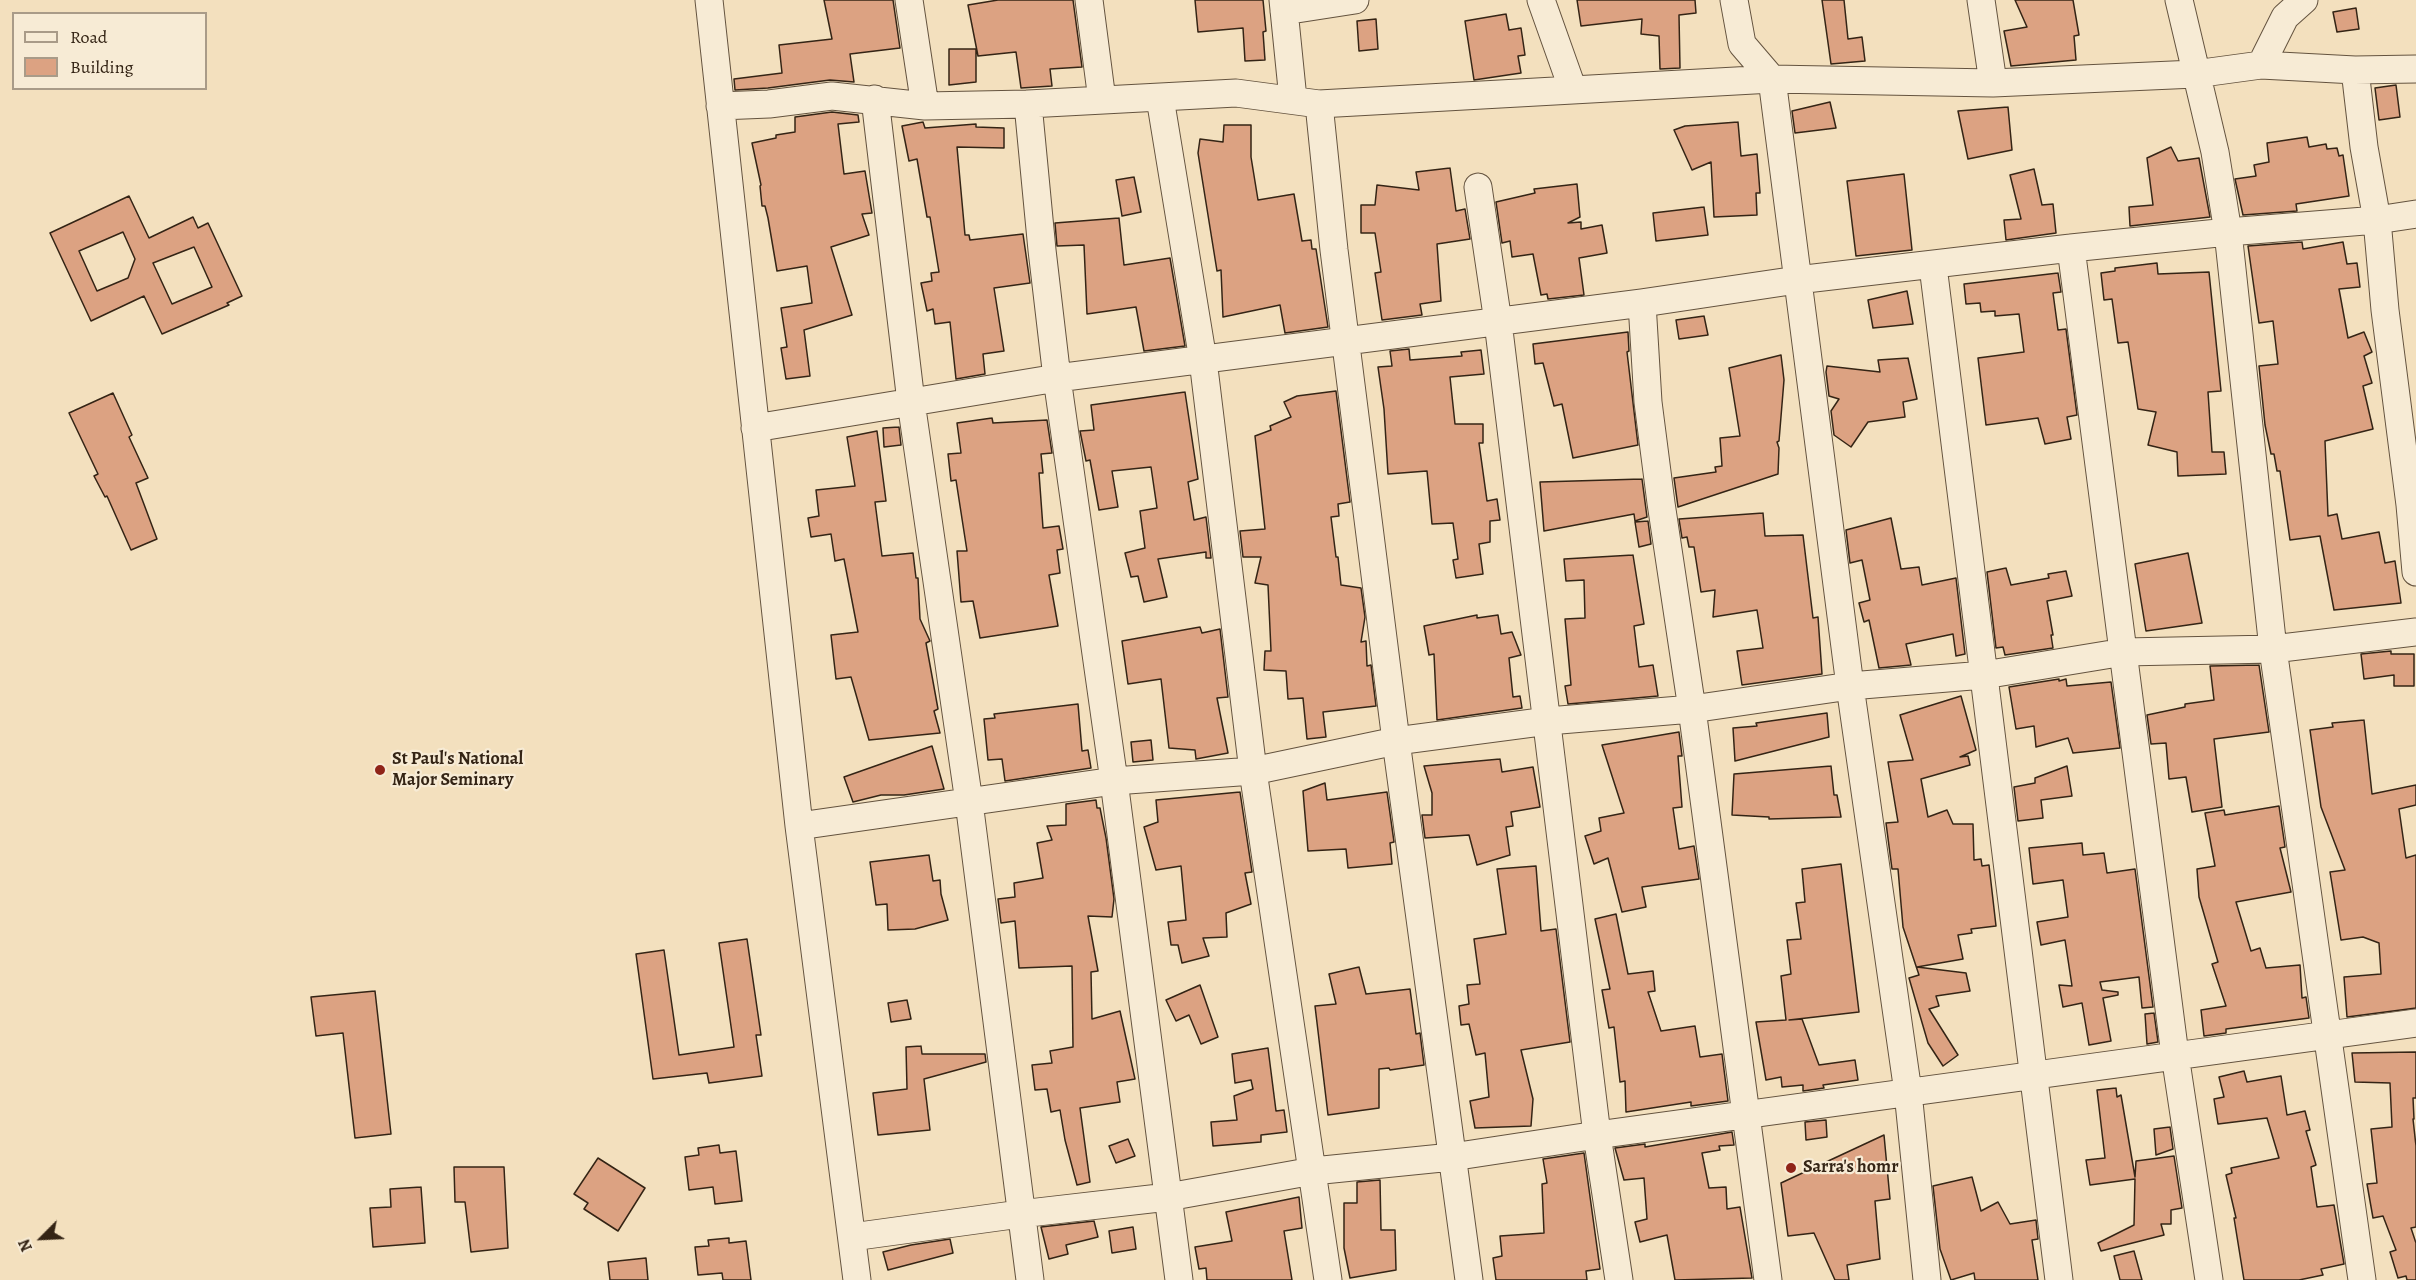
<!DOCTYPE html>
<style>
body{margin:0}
#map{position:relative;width:2416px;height:1280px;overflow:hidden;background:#f3e0be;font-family:Alegreya,serif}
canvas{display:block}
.legend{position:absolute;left:12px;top:12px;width:195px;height:78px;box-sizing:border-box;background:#f7ebd5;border:2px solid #a99b88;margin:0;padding:8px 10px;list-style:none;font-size:18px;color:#342415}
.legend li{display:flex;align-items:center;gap:12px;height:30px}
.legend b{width:30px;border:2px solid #a99b88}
.north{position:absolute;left:12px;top:1208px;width:60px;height:60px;-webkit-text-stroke:4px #f7ebd5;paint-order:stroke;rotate:246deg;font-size:16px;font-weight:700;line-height:24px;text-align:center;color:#342415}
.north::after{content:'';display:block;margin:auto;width:21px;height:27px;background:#342415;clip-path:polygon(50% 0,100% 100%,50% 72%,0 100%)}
</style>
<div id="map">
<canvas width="2416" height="1280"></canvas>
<ul class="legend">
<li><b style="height:8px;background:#f7ebd5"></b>Road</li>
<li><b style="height:16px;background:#dca282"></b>Building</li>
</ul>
<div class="north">N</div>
</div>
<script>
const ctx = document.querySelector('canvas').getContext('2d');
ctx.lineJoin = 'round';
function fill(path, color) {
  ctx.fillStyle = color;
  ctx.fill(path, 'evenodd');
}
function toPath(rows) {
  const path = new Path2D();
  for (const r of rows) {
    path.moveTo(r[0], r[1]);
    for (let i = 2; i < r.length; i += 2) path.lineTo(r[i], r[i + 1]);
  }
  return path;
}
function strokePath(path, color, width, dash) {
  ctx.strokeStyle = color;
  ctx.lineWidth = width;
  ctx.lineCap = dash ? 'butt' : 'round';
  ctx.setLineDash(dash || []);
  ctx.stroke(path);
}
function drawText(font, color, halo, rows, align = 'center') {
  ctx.font = font + ' Alegreya,serif';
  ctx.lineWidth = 4.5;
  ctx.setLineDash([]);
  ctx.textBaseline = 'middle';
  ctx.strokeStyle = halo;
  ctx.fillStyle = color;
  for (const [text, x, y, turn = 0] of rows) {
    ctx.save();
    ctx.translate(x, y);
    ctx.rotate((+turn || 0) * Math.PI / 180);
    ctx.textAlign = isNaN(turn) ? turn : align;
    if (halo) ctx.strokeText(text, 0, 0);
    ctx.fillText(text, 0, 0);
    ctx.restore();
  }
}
const building = toPath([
 [824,0,893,0,900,48,850,54,854,82,830,80,768,88,735,90,734,79,782,73,779,45,832,39,824,0],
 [998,0,1073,0,1082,67,1050,69,1052,86,1021,88,1016,52,978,56,968,5,998,0],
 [1195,0,1263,0,1266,31,1263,32,1265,60,1245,61,1243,28,1198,32,1195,0],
 [1577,0,1695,0,1696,13,1679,15,1680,68,1660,69,1659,36,1641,34,1642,19,1581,26,1577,0],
 [1822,0,1844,0,1848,39,1862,37,1865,61,1831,64,1822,0],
 [2015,0,2073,0,2079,35,2074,36,2076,60,2011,66,2004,31,2027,27,2015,0],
 [2356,8,2359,29,2337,32,2333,12,2356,8],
 [1506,14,1509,30,1521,28,1525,55,1518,56,1521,73,1474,80,1465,21,1506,14],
 [1376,19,1378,49,1359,51,1357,21,1376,19],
 [949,49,976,49,976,82,949,85,949,49],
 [2396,85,2400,117,2379,120,2375,88,2396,85],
 [1830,102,1836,128,1795,133,1792,111,1830,102],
 [2008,107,2012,150,1968,159,1958,111,2008,107],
 [832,112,858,115,859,122,838,124,844,174,865,171,872,213,862,214,869,235,831,247,852,315,804,330,810,376,786,379,781,348,787,347,781,308,812,303,807,266,777,271,768,218,765,206,762,206,760,186,761,185,752,143,776,138,776,135,795,132,795,117,832,112],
 [923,122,925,128,976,124,976,127,1004,128,1004,148,957,147,965,235,969,235,970,240,1023,234,1030,283,994,288,1004,351,983,354,985,374,956,379,950,322,935,324,933,309,927,311,921,283,932,281,931,273,939,272,930,217,927,217,917,159,909,161,902,126,923,122],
 [1738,122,1741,156,1757,154,1760,193,1756,193,1757,215,1714,217,1711,162,1692,170,1674,130,1685,126,1738,122],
 [1224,125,1251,125,1251,157,1258,200,1294,194,1302,241,1311,240,1312,249,1316,249,1328,327,1285,333,1280,305,1223,317,1221,270,1217,271,1198,153,1200,139,1223,142,1224,125],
 [2307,137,2309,147,2326,144,2327,149,2337,148,2339,156,2343,155,2349,196,2296,204,2297,211,2243,215,2235,179,2256,176,2254,165,2269,162,2267,143,2307,137],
 [2171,147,2178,161,2199,158,2210,217,2130,226,2129,207,2153,205,2147,158,2171,147],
 [1450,168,1456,211,1465,209,1470,239,1437,244,1441,301,1420,304,1422,315,1382,320,1375,273,1381,272,1375,233,1361,233,1361,205,1375,205,1377,185,1419,190,1416,172,1450,168],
 [2034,169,2042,205,2053,204,2056,233,2006,240,2004,220,2021,219,2010,175,2034,169],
 [1904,174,1912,250,1856,256,1847,181,1904,174],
 [1134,177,1141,212,1122,216,1116,180,1134,177],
 [1577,184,1580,217,1568,223,1581,222,1581,229,1602,225,1607,253,1579,258,1584,295,1548,299,1547,294,1541,295,1533,254,1512,257,1510,241,1502,243,1496,202,1535,193,1534,189,1577,184],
 [129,196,149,238,193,217,198,228,208,223,242,296,227,303,229,305,162,334,144,296,91,321,50,233,129,196],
 [123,232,135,259,128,278,97,291,79,251,123,232],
 [194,247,212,287,172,304,153,263,194,247],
 [1704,207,1708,235,1656,241,1653,213,1704,207],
 [1119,218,1124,265,1170,258,1185,346,1144,351,1136,307,1087,314,1084,245,1057,246,1055,223,1119,218],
 [2302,242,2303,249,2343,242,2347,264,2357,263,2360,287,2339,289,2348,338,2364,332,2372,352,2364,356,2372,383,2363,386,2373,429,2325,441,2328,516,2337,514,2342,539,2379,532,2385,563,2395,561,2401,603,2334,610,2320,536,2290,540,2280,471,2277,471,2274,454,2271,454,2265,425,2259,366,2278,364,2273,321,2259,323,2248,246,2302,242],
 [2157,263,2158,274,2209,272,2221,391,2208,392,2212,452,2224,452,2226,474,2178,476,2177,452,2148,445,2156,412,2138,409,2128,342,2118,343,2112,299,2104,300,2101,273,2115,271,2115,268,2157,263],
 [2058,273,2061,292,2053,293,2058,330,2066,329,2077,415,2067,417,2071,439,2045,444,2038,418,1986,425,1978,358,2024,352,2019,314,1995,316,1995,311,1981,312,1980,303,1966,304,1964,284,2058,273],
 [1907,291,1913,324,1873,328,1868,300,1907,291],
 [1704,316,1708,335,1679,339,1676,320,1704,316],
 [1628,332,1629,351,1627,352,1638,445,1573,458,1562,404,1554,406,1543,363,1535,364,1533,344,1628,332],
 [1409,349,1410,360,1462,356,1461,352,1481,350,1484,374,1450,377,1455,424,1483,424,1483,443,1479,443,1487,501,1497,499,1500,520,1490,521,1490,542,1479,544,1483,574,1456,578,1453,560,1458,559,1453,523,1432,524,1427,471,1388,474,1384,409,1378,367,1392,366,1390,351,1409,349],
 [1781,355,1784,380,1779,441,1777,442,1779,448,1778,474,1678,507,1674,478,1716,472,1715,467,1722,466,1720,438,1740,436,1729,368,1781,355],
 [1908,358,1917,399,1903,402,1905,417,1868,422,1851,447,1834,435,1831,411,1839,399,1829,396,1826,372,1827,366,1880,372,1878,360,1908,358],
 [1336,391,1350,502,1338,504,1339,516,1331,517,1336,557,1338,557,1341,585,1361,588,1365,617,1361,642,1366,641,1367,666,1371,665,1376,706,1323,712,1326,737,1307,739,1303,698,1288,699,1286,671,1264,670,1265,651,1271,651,1268,585,1255,583,1261,557,1243,557,1240,531,1265,529,1255,436,1271,430,1270,426,1291,417,1284,402,1297,396,1336,391],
 [1185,392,1198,479,1188,482,1194,520,1206,517,1211,558,1206,558,1206,552,1158,559,1167,597,1144,602,1138,576,1131,577,1125,553,1145,548,1140,511,1157,508,1151,467,1112,471,1118,507,1099,510,1090,460,1086,461,1080,431,1094,430,1091,405,1185,392],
 [113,393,132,435,129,437,148,478,136,483,157,539,131,550,107,496,105,497,94,476,98,474,69,413,113,393],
 [992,418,993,423,1047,420,1052,453,1041,454,1043,473,1039,473,1043,528,1059,526,1063,549,1057,550,1060,573,1049,575,1058,626,980,638,973,601,961,602,957,551,967,551,956,480,951,481,948,454,961,453,957,423,992,418],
 [899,427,901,445,884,447,883,428,899,427],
 [877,431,886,501,875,502,882,556,913,553,916,578,918,578,920,619,930,641,926,643,938,709,934,711,940,733,869,740,851,677,836,679,831,635,858,632,844,559,835,561,831,534,811,537,808,518,819,516,816,490,855,486,847,437,877,431],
 [1642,479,1647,517,1635,521,1634,514,1544,531,1540,482,1642,479],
 [1763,513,1765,536,1803,535,1813,618,1818,617,1822,674,1742,685,1737,651,1763,648,1757,610,1713,617,1715,590,1701,592,1694,547,1689,547,1687,537,1682,538,1679,519,1763,513],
 [1891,518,1901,569,1919,567,1922,585,1956,578,1965,654,1956,656,1953,634,1906,644,1911,665,1879,668,1869,620,1864,622,1859,603,1870,600,1862,560,1850,563,1846,530,1891,518],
 [1648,521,1651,544,1639,547,1635,522,1648,521],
 [2188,553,2202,623,2146,631,2135,564,2188,553],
 [1633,555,1644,624,1634,626,1639,667,1653,665,1658,696,1568,704,1565,686,1571,685,1565,619,1585,618,1584,580,1566,581,1564,559,1633,555],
 [2006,568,2011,585,2049,578,2048,574,2066,571,2072,596,2047,601,2053,635,2051,635,2053,648,2005,655,2003,647,1996,648,1987,572,2006,568],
 [1477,615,1477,618,1498,615,1501,634,1512,632,1521,655,1509,658,1513,697,1520,696,1522,708,1437,720,1434,654,1429,655,1424,626,1477,615],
 [1200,627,1202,633,1220,629,1228,697,1217,698,1228,753,1196,759,1195,750,1169,748,1161,679,1128,684,1122,641,1200,627],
 [2391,651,2391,654,2414,654,2414,686,2394,686,2394,675,2364,679,2361,654,2391,651],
 [2259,665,2269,732,2214,739,2222,807,2192,812,2186,777,2169,779,2166,743,2151,744,2147,715,2185,707,2185,704,2214,700,2210,666,2259,665],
 [2059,679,2059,681,2066,679,2067,686,2111,682,2120,748,2073,753,2068,738,2036,747,2034,726,2016,729,2009,687,2059,679],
 [1961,696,1976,750,1960,757,1968,756,1970,765,1921,779,1928,817,1947,810,1953,824,1973,824,1974,860,1981,859,1982,866,1989,865,1996,926,1971,929,1972,933,1958,935,1963,959,1917,967,1966,973,1970,991,1936,996,1939,1006,1929,1009,1958,1055,1943,1066,1928,1043,1909,978,1919,975,1903,927,1898,869,1892,869,1886,823,1898,822,1888,762,1913,760,1900,715,1961,696],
 [1078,704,1082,751,1088,750,1091,768,1005,781,1002,759,988,760,984,719,995,718,994,714,1078,704],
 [1827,713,1829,737,1735,761,1733,728,1757,726,1756,723,1827,713],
 [2364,720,2372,794,2416,785,2416,805,2399,809,2406,858,2416,855,2416,1008,2347,1017,2344,977,2381,974,2379,943,2363,937,2341,940,2330,872,2345,870,2321,807,2310,730,2333,727,2332,723,2364,720],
 [1679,732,1682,756,1678,756,1682,807,1673,808,1679,849,1694,846,1699,879,1642,887,1646,907,1622,912,1608,858,1594,864,1585,836,1601,831,1599,818,1624,813,1602,745,1679,732],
 [1151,740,1153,760,1133,762,1131,742,1151,740],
 [932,746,944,789,904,795,881,795,853,802,844,777,932,746],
 [1500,759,1502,772,1533,767,1540,807,1511,812,1513,826,1506,827,1510,855,1477,865,1469,835,1425,838,1422,815,1432,815,1432,793,1424,766,1500,759],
 [1831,766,1834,795,1837,795,1841,817,1769,819,1769,817,1732,815,1734,774,1831,766],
 [2067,766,2072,796,2041,800,2043,818,2018,821,2014,787,2035,783,2035,778,2067,766],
 [1325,783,1327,800,1387,792,1394,842,1390,843,1392,864,1348,868,1346,849,1308,851,1303,791,1325,783],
 [1240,792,1252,872,1245,873,1251,904,1226,913,1227,937,1203,938,1209,956,1182,963,1178,945,1171,945,1168,922,1186,920,1181,866,1156,870,1144,827,1158,822,1156,800,1240,792],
 [1096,800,1097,808,1100,808,1106,838,1114,899,1112,917,1088,916,1098,971,1091,972,1092,1019,1120,1011,1135,1079,1117,1082,1120,1102,1080,1108,1090,1182,1077,1185,1065,1140,1060,1110,1051,1112,1047,1089,1035,1090,1032,1065,1052,1063,1050,1051,1073,1047,1072,966,1019,968,1015,921,1001,923,998,899,1015,897,1014,883,1043,878,1037,843,1052,840,1047,826,1066,825,1066,804,1096,800],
 [2279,806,2285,847,2280,848,2291,892,2236,902,2251,951,2260,948,2266,968,2300,965,2302,998,2306,997,2309,1018,2226,1029,2226,1033,2204,1036,2201,1010,2226,1006,2212,964,2218,962,2199,897,2197,869,2215,866,2205,813,2224,810,2225,815,2279,806],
 [2082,843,2083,855,2104,853,2107,873,2135,869,2153,1007,2142,1008,2139,977,2100,982,2102,990,2118,992,2118,995,2103,998,2111,1041,2089,1045,2082,1003,2063,1007,2059,985,2072,986,2065,940,2041,945,2037,922,2068,917,2063,880,2033,884,2029,848,2082,843],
 [929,855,933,881,940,880,941,894,948,920,915,929,888,930,887,904,876,905,870,862,929,855],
 [1841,864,1859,1012,1789,1020,1802,1019,1819,1065,1855,1060,1858,1080,1823,1085,1824,1088,1803,1091,1803,1085,1782,1087,1781,1077,1766,1080,1756,1022,1786,1020,1781,976,1791,974,1787,940,1801,939,1796,903,1805,902,1802,869,1841,864],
 [1536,866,1541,931,1556,929,1570,1042,1521,1050,1533,1099,1531,1126,1475,1128,1470,1101,1489,1097,1485,1053,1476,1055,1469,1024,1461,1025,1459,1006,1469,1004,1467,985,1480,984,1474,939,1506,934,1497,869,1536,866],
 [1616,914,1628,974,1653,971,1655,991,1648,992,1661,1031,1695,1026,1700,1057,1722,1054,1728,1101,1691,1106,1691,1102,1626,1112,1625,1081,1620,1082,1614,1027,1609,1028,1602,990,1610,989,1595,919,1616,914],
 [747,939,761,1035,756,1035,762,1076,709,1083,707,1073,653,1079,636,954,664,950,679,1055,734,1047,719,943,747,939],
 [1359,967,1366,994,1410,989,1416,1034,1420,1033,1424,1065,1390,1070,1389,1068,1379,1069,1379,1108,1328,1115,1315,1006,1336,1004,1329,974,1359,967],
 [1200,985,1218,1037,1201,1044,1189,1015,1176,1021,1166,1000,1200,985],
 [375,991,391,1134,355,1138,343,1033,316,1036,311,997,375,991],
 [907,1000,911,1019,891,1022,888,1003,907,1000],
 [2154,1013,2158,1042,2147,1044,2145,1014,2154,1013],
 [921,1046,922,1054,985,1054,986,1062,924,1079,930,1130,878,1135,873,1093,907,1089,906,1047,921,1046],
 [1268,1048,1276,1111,1284,1110,1287,1132,1261,1135,1261,1142,1213,1146,1211,1122,1237,1120,1234,1096,1253,1089,1251,1080,1235,1083,1232,1054,1268,1048],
 [2416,1052,2416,1098,2413,1098,2414,1119,2413,1119,2416,1146,2416,1227,2411,1228,2416,1243,2416,1280,2407,1280,2406,1276,2398,1278,2390,1252,2396,1250,2383,1216,2373,1218,2367,1184,2377,1183,2371,1129,2392,1127,2390,1083,2355,1082,2352,1053,2416,1052],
 [2244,1071,2247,1082,2281,1076,2287,1115,2305,1111,2310,1130,2306,1131,2316,1165,2311,1167,2317,1207,2334,1205,2344,1264,2321,1269,2323,1275,2299,1280,2244,1280,2234,1218,2236,1218,2226,1175,2232,1173,2231,1168,2279,1158,2267,1118,2218,1124,2214,1099,2224,1097,2219,1077,2244,1071],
 [2116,1088,2117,1097,2121,1095,2135,1177,2136,1161,2174,1156,2182,1208,2171,1210,2171,1224,2161,1224,2164,1235,2101,1251,2098,1243,2134,1225,2135,1179,2090,1185,2086,1160,2105,1158,2097,1090,2116,1088],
 [1826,1120,1827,1137,1806,1140,1805,1122,1826,1120],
 [2170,1127,2173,1149,2156,1155,2154,1129,2170,1127],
 [1732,1132,1734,1145,1719,1146,1720,1150,1702,1153,1709,1188,1726,1187,1727,1209,1740,1207,1752,1278,1675,1280,1667,1235,1640,1242,1635,1222,1647,1219,1644,1178,1624,1180,1615,1148,1645,1144,1645,1147,1732,1132],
 [1884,1135,1890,1199,1875,1201,1880,1259,1847,1265,1849,1280,1835,1280,1814,1233,1788,1236,1781,1183,1884,1135],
 [1128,1139,1135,1156,1116,1163,1109,1146,1128,1139],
 [719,1145,720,1153,736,1151,742,1201,715,1204,713,1187,689,1190,685,1157,699,1155,698,1148,719,1145],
 [1584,1153,1600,1269,1586,1271,1587,1280,1496,1280,1493,1258,1502,1256,1500,1236,1544,1233,1542,1184,1547,1183,1543,1159,1584,1153],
 [598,1158,645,1188,618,1231,584,1209,588,1203,574,1194,598,1158],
 [454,1167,504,1167,508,1248,471,1252,465,1202,455,1202,454,1167],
 [1972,1177,1981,1211,1998,1202,2010,1224,2036,1220,2038,1239,2032,1240,2038,1280,1975,1280,1974,1273,1951,1280,1940,1249,1933,1186,1972,1177],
 [1380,1180,1381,1230,1395,1230,1396,1270,1350,1278,1344,1248,1344,1203,1357,1203,1357,1182,1380,1180],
 [421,1187,425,1243,373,1247,370,1208,391,1207,390,1189,421,1187],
 [1299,1197,1302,1228,1284,1231,1292,1280,1207,1280,1206,1268,1199,1269,1195,1247,1232,1241,1226,1212,1299,1197],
 [1094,1221,1098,1237,1066,1245,1068,1254,1049,1259,1041,1227,1094,1221],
 [1133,1227,1136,1249,1112,1253,1109,1231,1133,1227],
 [729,1238,729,1243,746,1241,751,1280,723,1280,722,1273,698,1275,695,1247,709,1246,708,1240,729,1238],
 [950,1239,953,1253,888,1270,883,1252,911,1245,950,1239],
 [2134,1251,2142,1280,2120,1280,2114,1256,2134,1251],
 [646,1258,648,1280,610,1280,608,1262,646,1258]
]);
const minor = toPath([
 [709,0,799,826,857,1280],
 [909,0,925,106],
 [1089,0,1102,100],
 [1283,0,1293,99],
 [1541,0,1573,90],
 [1734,0,1742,44,1772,79,1850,686,1908,1092,1927,1280],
 [1981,0,1993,83],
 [2179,0,2215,152,2228,232,2273,649,2362,1280],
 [1284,11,1355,0],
 [2261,65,2285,17,2304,0],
 [2355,70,2364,147,2377,220,2385,310,2410,505,2416,572],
 [1160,98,1203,360,1253,771,1328,1280],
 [875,99,911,402,969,802,1030,1280],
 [1028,104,1042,250,1057,378,1114,781,1179,1280],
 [1319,104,1334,250,1396,741,1469,1280],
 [720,106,769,104,832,96,925,106,1028,104,1236,93,1319,104,1772,79,1993,83,2195,74,2261,65,2355,70,2416,69],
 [1478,187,1498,322,1597,1135,1619,1280],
 [2071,248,2175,1055,2209,1280],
 [1933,266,2059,1280],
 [1642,303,1648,402,1661,503,1692,709,1768,1280],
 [755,428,1057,378,1642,303,1797,280,2071,248,2228,232,2377,220,2416,214],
 [799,826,1114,781,1253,771,1396,741,1548,721,1692,709,1850,686,1984,675,2124,652,2273,649,2416,632],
 [852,1237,1020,1214,1168,1197,1313,1171,1452,1157,1597,1135,2416,1023]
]);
const markers = [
 [380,770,6,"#8f2418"],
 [1791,1168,6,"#8f2418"]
];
const poiNames = [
 ["St Paul's National",392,760],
 ["Major Seminary",392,781],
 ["Sarra's homr",1803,1168]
];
fill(building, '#dca282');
strokePath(building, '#342415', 1.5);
strokePath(minor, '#64533f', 29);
strokePath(minor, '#f7ebd5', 27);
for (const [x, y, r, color] of markers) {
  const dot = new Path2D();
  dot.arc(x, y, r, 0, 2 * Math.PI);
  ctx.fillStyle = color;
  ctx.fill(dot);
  strokePath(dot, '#f7ebd5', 2);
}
drawText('bold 18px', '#342415', '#f7ebd5', poiNames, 'left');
</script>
